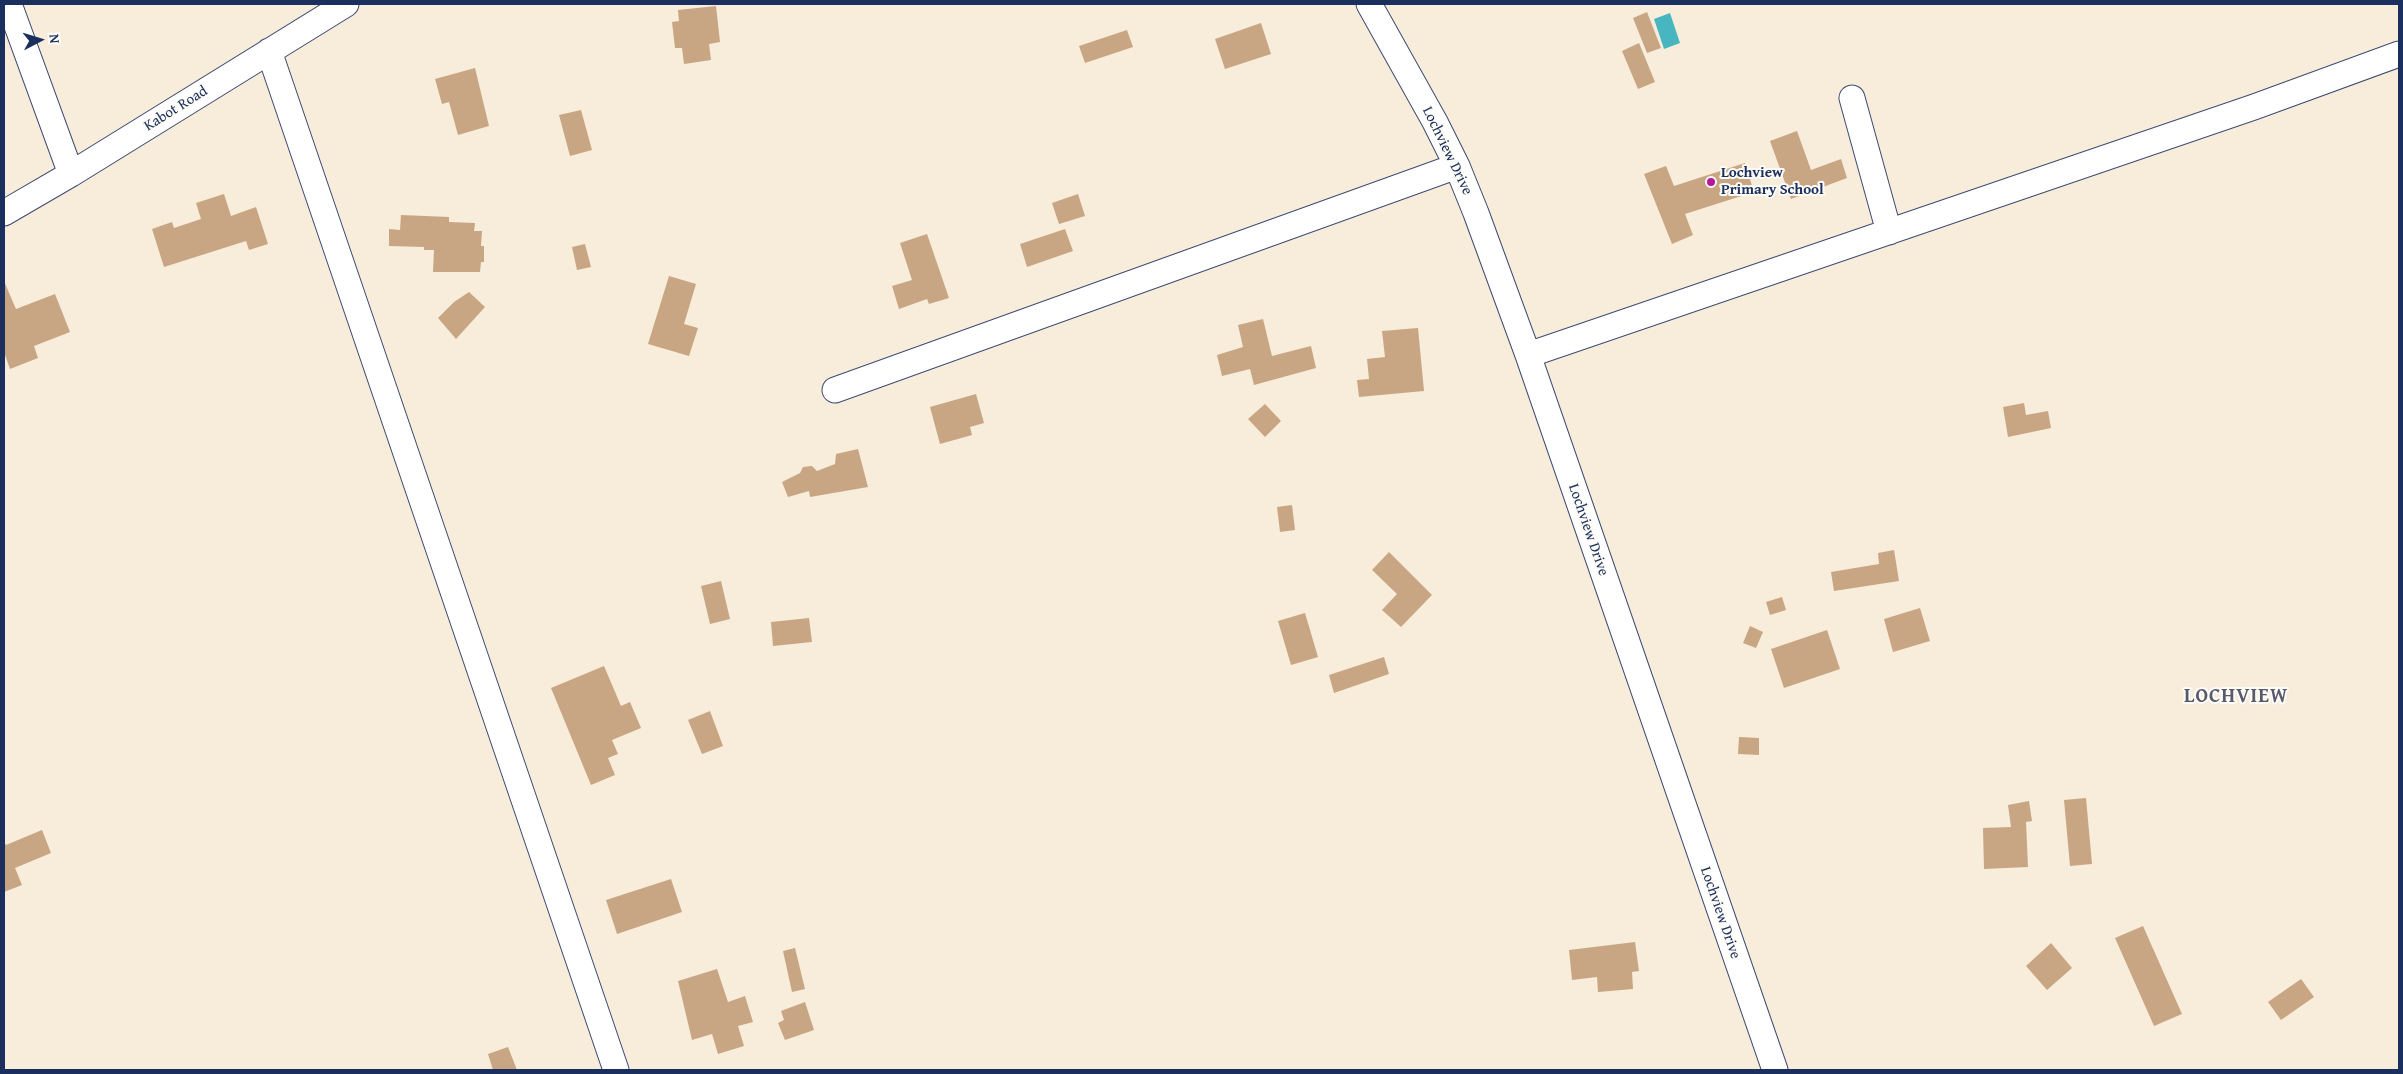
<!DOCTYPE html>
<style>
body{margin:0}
#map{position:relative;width:2403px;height:1074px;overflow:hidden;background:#f8ecdb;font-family:"Gentium Book Plus",serif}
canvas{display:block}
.frame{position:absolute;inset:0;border:5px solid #1b2f5e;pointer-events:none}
.north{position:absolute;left:15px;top:15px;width:50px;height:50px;-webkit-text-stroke:4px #fdfcf7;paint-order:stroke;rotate:85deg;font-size:14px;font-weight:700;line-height:20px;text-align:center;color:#1b2f5e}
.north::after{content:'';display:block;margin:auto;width:18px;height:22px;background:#1b2f5e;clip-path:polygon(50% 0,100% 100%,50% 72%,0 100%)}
</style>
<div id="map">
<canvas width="2403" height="1074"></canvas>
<div class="frame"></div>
<div class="north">N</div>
</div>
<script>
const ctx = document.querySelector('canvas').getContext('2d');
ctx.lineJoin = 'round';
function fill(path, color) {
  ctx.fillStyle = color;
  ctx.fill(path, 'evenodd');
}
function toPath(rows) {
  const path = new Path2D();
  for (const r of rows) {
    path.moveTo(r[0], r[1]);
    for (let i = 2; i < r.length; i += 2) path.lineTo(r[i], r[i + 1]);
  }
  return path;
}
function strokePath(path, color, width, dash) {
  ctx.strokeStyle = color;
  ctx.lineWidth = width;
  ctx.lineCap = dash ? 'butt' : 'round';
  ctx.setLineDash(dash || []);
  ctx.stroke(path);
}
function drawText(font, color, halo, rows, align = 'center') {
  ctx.font = font + ' "Gentium Book Plus",serif';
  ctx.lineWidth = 4;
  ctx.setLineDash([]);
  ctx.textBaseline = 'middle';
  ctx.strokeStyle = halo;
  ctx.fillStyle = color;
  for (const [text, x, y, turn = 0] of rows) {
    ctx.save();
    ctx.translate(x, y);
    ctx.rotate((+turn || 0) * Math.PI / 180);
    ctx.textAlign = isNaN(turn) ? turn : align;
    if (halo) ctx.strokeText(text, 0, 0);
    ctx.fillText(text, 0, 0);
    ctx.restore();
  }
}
const water = toPath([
 [1670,13,1680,43,1664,49,1654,19]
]);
const building = toPath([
 [716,6,720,42,709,44,711,60,684,64,682,48,675,48,672,22,679,21,678,10],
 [1647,12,1661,48,1647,53,1633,18],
 [1261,23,1271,54,1225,69,1215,39],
 [1127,30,1133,47,1085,63,1079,46],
 [1639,43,1655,82,1638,89,1622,51],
 [475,68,489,126,458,135,449,102,442,104,435,79],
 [581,110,592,150,570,156,559,115],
 [1797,131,1811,170,1841,159,1847,178,1791,199,1770,141],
 [1745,163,1754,192,1685,214,1693,235,1672,244,1644,174,1666,166,1674,186],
 [224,194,231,216,256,207,268,244,249,250,246,241,164,267,152,229,172,222,174,228,201,219,196,203],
 [1078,194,1085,216,1059,224,1052,203],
 [401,215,449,217,449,222,475,223,474,231,482,231,481,246,484,246,484,262,481,262,480,272,433,272,434,250,424,250,424,247,389,246,389,229,400,230],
 [1065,229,1073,251,1027,267,1020,244],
 [927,234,949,298,929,304,927,299,899,309,892,286,912,280,900,243],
 [585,244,591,267,577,270,572,247],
 [669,276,696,284,684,324,698,328,689,356,648,344],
 [4,281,16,309,55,294,70,332,34,346,38,358,10,369,4,352],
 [469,292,485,307,456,339,438,318,454,302],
 [1263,319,1272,356,1311,346,1316,368,1254,385,1250,369,1222,376,1217,355,1243,347,1238,325],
 [1418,328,1424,391,1359,397,1357,380,1369,379,1367,359,1385,357,1382,331],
 [976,394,984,423,970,427,972,435,940,444,930,407],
 [2024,403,2026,415,2048,411,2051,428,2008,437,2003,407],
 [1265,404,1281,421,1265,437,1248,419],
 [858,449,868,487,810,497,809,491,788,497,782,482,800,473,803,467,812,466,817,471,835,464,836,454],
 [1292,505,1295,530,1280,532,1277,507],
 [1894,550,1899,581,1834,591,1831,572,1879,564,1878,553],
 [1389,552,1432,595,1401,627,1382,610,1397,594,1372,570],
 [721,581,730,619,710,624,701,586],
 [1782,597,1786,610,1770,615,1766,602],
 [1920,608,1930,641,1893,652,1884,619],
 [1305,613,1318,657,1291,665,1278,621],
 [809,618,812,642,773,646,771,622],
 [1750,626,1763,632,1756,648,1743,643],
 [1827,630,1840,669,1784,688,1771,649],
 [1384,657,1389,674,1334,693,1329,675],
 [604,666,621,706,630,702,641,728,612,740,618,754,608,758,615,775,591,785,551,688],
 [710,711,723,746,702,754,688,720],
 [1739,737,1759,738,1759,755,1738,754],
 [2086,798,2092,864,2070,866,2064,800],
 [2029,801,2032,821,2026,822,2028,867,1984,869,1983,828,2011,827,2008,805],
 [42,830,51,853,15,868,22,885,4,892,4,842,6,845],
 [671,879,682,912,617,934,606,900],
 [2143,926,2182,1014,2154,1026,2115,938],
 [1635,942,1639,971,1632,972,1633,989,1598,992,1597,977,1572,980,1569,950],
 [2051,943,2072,968,2047,990,2026,966],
 [795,948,805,989,792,992,783,951],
 [717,969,728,1002,745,996,753,1022,738,1026,744,1046,718,1054,712,1034,692,1040,678,981],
 [2301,979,2314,997,2281,1020,2268,1002],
 [805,1002,814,1030,785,1040,778,1023,784,1020,781,1011],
 [508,1047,517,1070,493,1070,488,1054]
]);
const minor = toPath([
 [9,4,71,174],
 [1369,4,1435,122,1457,166,1476,213,1528,355,1775,1070],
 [269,51,616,1070],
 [1852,98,1889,232],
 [4,213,71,174,346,4],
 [1528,355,2254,107,2399,54],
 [835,390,1457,166]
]);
const markers = [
 [1711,182,5,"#b5179e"]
];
const streetNames = [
 ["Kabot Road",176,109,-32],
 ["Lochview Drive",1447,151,64],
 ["Lochview Drive",1588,530,71],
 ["Lochview Drive",1720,913,71]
];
const poiNames = [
 ["Lochview",1721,173],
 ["Primary School",1721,190]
];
const districtNames = [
 ["LOCHVIEW",2236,697]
];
fill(water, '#47b6c0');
fill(building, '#c8a683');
strokePath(minor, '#3c4b71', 27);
strokePath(minor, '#fff', 25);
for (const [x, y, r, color] of markers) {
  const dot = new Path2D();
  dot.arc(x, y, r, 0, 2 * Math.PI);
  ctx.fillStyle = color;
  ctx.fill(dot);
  strokePath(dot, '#fdfcf7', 2);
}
drawText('15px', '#1b2f5e', '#fdfcf7', streetNames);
drawText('bold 15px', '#1b2f5e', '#fdfcf7', poiNames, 'left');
ctx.letterSpacing = '1px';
drawText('bold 20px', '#58596b', '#fdfcf7', districtNames);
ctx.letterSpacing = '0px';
</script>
